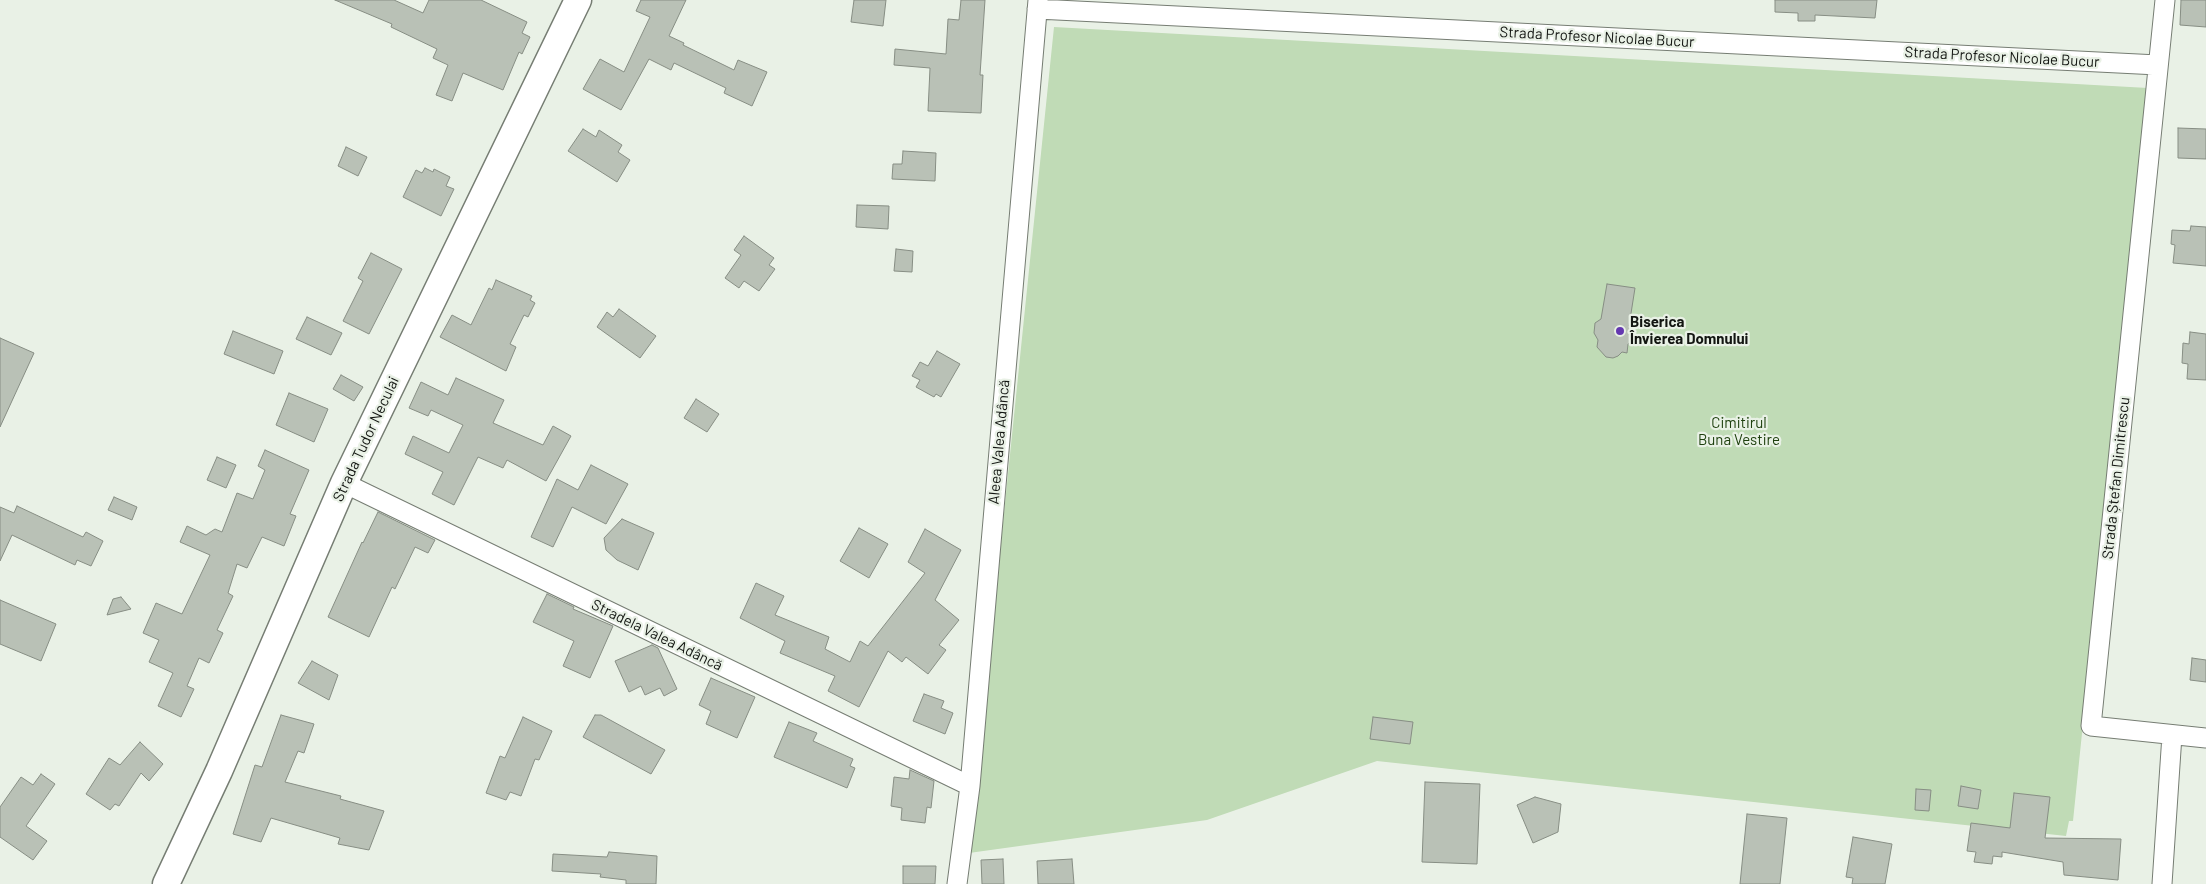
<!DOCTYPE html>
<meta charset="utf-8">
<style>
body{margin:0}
canvas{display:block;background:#e9f1e6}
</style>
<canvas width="2206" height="884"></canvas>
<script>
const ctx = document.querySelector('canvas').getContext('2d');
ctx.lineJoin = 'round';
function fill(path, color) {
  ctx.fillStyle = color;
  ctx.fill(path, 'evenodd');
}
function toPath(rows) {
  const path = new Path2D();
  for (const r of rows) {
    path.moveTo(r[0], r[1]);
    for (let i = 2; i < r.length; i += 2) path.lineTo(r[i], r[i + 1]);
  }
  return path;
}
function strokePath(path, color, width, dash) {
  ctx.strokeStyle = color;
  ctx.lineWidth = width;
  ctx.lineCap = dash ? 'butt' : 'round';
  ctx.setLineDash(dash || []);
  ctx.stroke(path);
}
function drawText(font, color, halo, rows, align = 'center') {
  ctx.font = font + ' Barlow,sans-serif';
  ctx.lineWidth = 4.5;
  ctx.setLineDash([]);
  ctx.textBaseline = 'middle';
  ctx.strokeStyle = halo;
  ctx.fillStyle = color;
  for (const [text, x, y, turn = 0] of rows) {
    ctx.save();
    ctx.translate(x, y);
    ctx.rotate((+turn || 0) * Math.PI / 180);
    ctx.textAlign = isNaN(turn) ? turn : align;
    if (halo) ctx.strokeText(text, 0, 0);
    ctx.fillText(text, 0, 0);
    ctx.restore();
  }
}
const green = toPath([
 [1054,27,2148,88,2073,821,2069,821,2066,836,1377,761,1207,820,969,853]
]);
const building = toPath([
 [335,0,394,0,423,13,429,0,481,0,527,22,522,33,530,37,522,54,519,52,503,90,463,73,452,101,436,95,448,65,433,58,437,49,391,27,392,24,335,0],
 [641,0,686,0,669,36,684,43,683,45,734,70,738,60,767,72,752,106,724,93,726,88,674,63,671,70,649,59,621,110,583,89,600,59,624,72,650,17,636,11,641,0],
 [854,0,886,0,883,26,851,22,854,0],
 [961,0,985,0,980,75,983,75,981,113,928,111,930,68,894,65,895,49,946,54,948,19,959,20,961,0],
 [1775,0,1877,0,1875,18,1815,15,1815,21,1798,21,1798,13,1775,12,1775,0],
 [2181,0,2206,0,2206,27,2180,25,2181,0],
 [2178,128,2206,129,2206,159,2178,158,2178,128],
 [583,129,596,137,599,130,622,145,618,152,630,160,617,182,568,151,583,129],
 [346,147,367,157,358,176,338,166,346,147],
 [903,151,936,153,935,181,892,179,893,164,902,164,903,151],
 [425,168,433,172,434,169,450,177,446,186,454,189,441,216,403,197,416,170,422,173,425,168],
 [857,205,889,206,888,229,856,227,857,205],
 [2191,226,2206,227,2206,266,2173,263,2175,245,2171,244,2172,230,2190,231,2191,226],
 [744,236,774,258,769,265,775,269,759,291,744,281,739,288,725,278,741,255,734,250,744,236],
 [896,249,913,251,912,272,894,271,896,249],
 [371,253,402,269,369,334,343,321,363,281,358,278,371,253],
 [496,280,532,296,530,300,535,303,528,317,524,315,510,344,516,347,506,371,440,337,452,315,471,325,489,288,492,290,496,280],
 [1607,284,1635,288,1629,326,1634,332,1634,340,1628,344,1627,353,1622,352,1618,356,1613,358,1606,357,1597,347,1598,340,1594,333,1595,323,1601,319,1607,284],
 [619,309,656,336,640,358,597,327,607,312,613,317,619,309],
 [307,317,342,333,331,355,296,339,307,317],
 [233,331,283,351,274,374,224,354,233,331],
 [2190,332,2206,334,2206,380,2187,379,2188,364,2182,363,2183,343,2189,344,2190,332],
 [0,338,34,353,0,427,0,338],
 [937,351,960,364,941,397,936,394,934,397,916,387,920,380,912,376,920,362,928,366,937,351],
 [341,375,363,387,354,401,333,389,341,375],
 [456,378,504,400,493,423,543,445,553,426,571,436,546,481,507,460,503,468,478,457,454,505,432,494,443,472,405,454,413,436,449,453,463,425,431,410,428,416,409,408,421,382,448,395,456,378],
 [289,393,328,409,314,442,276,425,289,393],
 [696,399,719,414,707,432,684,418,696,399],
 [265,450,309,470,290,514,296,516,284,546,262,537,247,568,237,564,228,593,233,596,217,630,223,633,209,663,199,658,187,686,194,689,181,717,158,706,173,673,149,662,159,640,143,633,156,603,182,614,210,555,180,542,187,526,206,535,215,529,222,532,237,493,253,499,265,470,258,466,265,450],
 [217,457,236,465,226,488,207,480,217,457],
 [591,465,628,484,606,524,572,507,553,547,531,537,557,479,578,490,591,465],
 [114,497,137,507,132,520,108,510,114,497],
 [17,506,83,537,86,532,103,541,91,566,77,560,75,565,12,535,0,561,0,507,14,513,17,506],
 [378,512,435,540,428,553,415,547,395,589,392,587,369,637,328,617,362,542,363,543,378,512],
 [622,519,654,533,638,570,617,560,606,550,604,538,622,519],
 [859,528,888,544,869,578,840,561,859,528],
 [925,529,961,550,935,600,959,620,939,645,946,650,928,674,906,657,902,662,888,651,859,707,828,691,835,676,780,653,785,641,740,618,756,583,784,596,775,615,829,637,825,649,850,662,860,641,868,646,925,573,908,562,925,529],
 [547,594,574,607,573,609,613,626,590,678,563,666,574,641,533,622,547,594],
 [121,597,131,609,107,615,113,599,121,597],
 [0,600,56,624,41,661,0,644,0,600],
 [652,645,658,648,677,689,664,696,660,688,645,695,641,686,629,692,615,661,652,645],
 [2192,658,2206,660,2206,682,2190,680,2192,658],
 [312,661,338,675,329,700,298,683,312,661],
 [711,678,755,697,737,738,706,724,711,711,699,705,711,678],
 [924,694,944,701,941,708,953,713,945,734,913,721,924,694],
 [281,715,314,724,304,753,298,751,285,782,341,796,340,799,384,811,369,850,338,844,340,838,271,818,261,842,233,834,255,765,262,767,281,715],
 [595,715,601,715,665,750,651,774,583,737,595,715],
 [523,717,552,731,539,760,535,759,521,796,510,792,506,800,486,793,500,756,505,758,523,717],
 [1373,717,1413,722,1410,744,1370,739,1373,717],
 [789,722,817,733,813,741,853,759,850,766,855,768,847,788,774,757,789,722],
 [140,742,163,764,149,781,141,773,119,806,115,804,110,810,86,794,109,758,120,765,140,742],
 [910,770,934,781,931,808,927,807,925,823,901,820,902,808,891,806,894,777,909,779,910,770],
 [41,774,55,784,26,826,47,841,33,860,0,837,0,807,21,777,33,785,41,774],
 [1425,782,1480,784,1477,864,1422,862,1425,782],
 [1961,786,1981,790,1978,809,1958,806,1961,786],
 [1916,789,1931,790,1929,811,1915,810,1916,789],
 [2014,793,2050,797,2045,838,2121,839,2118,880,2064,875,2063,862,2002,852,2002,857,1993,856,1992,864,1974,862,1976,852,1967,851,1971,823,2010,828,2014,793],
 [1535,797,1561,804,1558,832,1533,843,1517,805,1535,797],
 [1747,814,1787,818,1780,884,1740,884,1747,814],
 [1853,837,1892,844,1885,884,1852,884,1853,878,1846,877,1853,837],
 [609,852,657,856,656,884,626,884,626,880,600,877,601,874,552,871,553,854,607,857,609,852],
 [1003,859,1004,884,982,884,981,860,1003,859],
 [1072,859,1074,884,1038,884,1037,861,1072,859],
 [903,866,936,866,935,884,903,884,903,866]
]);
const street = toPath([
 [2165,0,2091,726,2206,738],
 [1037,9,2158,65],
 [344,483,970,786],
 [957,884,970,786,1038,0],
 [2162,884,2172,735]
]);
const secondary = toPath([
 [166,884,219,771,344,483,578,0]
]);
const markers = [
 [1620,331,5,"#6438b0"]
];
const streetNames = [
 ["Strada Profesor Nicolae Bucur",1597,37,3],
 ["Strada Profesor Nicolae Bucur",2002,57,3],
 ["Strada Tudor Neculai",366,439,-65],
 ["Aleea Valea Adâncă",999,442,-85],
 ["Strada Ștefan Dimitrescu",2116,478,-84],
 ["Stradela Valea Adâncă",657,635,26]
];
const poiNames = [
 ["Biserica",1630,322],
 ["Învierea Domnului",1630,339]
];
const parkNames = [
 ["Cimitirul",1739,423],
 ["Buna Vestire",1739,440]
];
fill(green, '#c0dbb6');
fill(building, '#b9c1b6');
strokePath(building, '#878e84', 1);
strokePath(street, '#767d73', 21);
strokePath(secondary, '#767d73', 29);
strokePath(street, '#fff', 19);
strokePath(secondary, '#fff', 26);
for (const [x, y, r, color] of markers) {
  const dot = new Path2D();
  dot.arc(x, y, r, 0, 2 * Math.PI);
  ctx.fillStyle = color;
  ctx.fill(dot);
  strokePath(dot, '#e9f1e6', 2);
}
drawText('15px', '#131612', '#e9f1e6', streetNames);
drawText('bold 15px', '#131612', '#e9f1e6', poiNames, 'left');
drawText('15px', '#1e400e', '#e9f1e6', parkNames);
</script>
